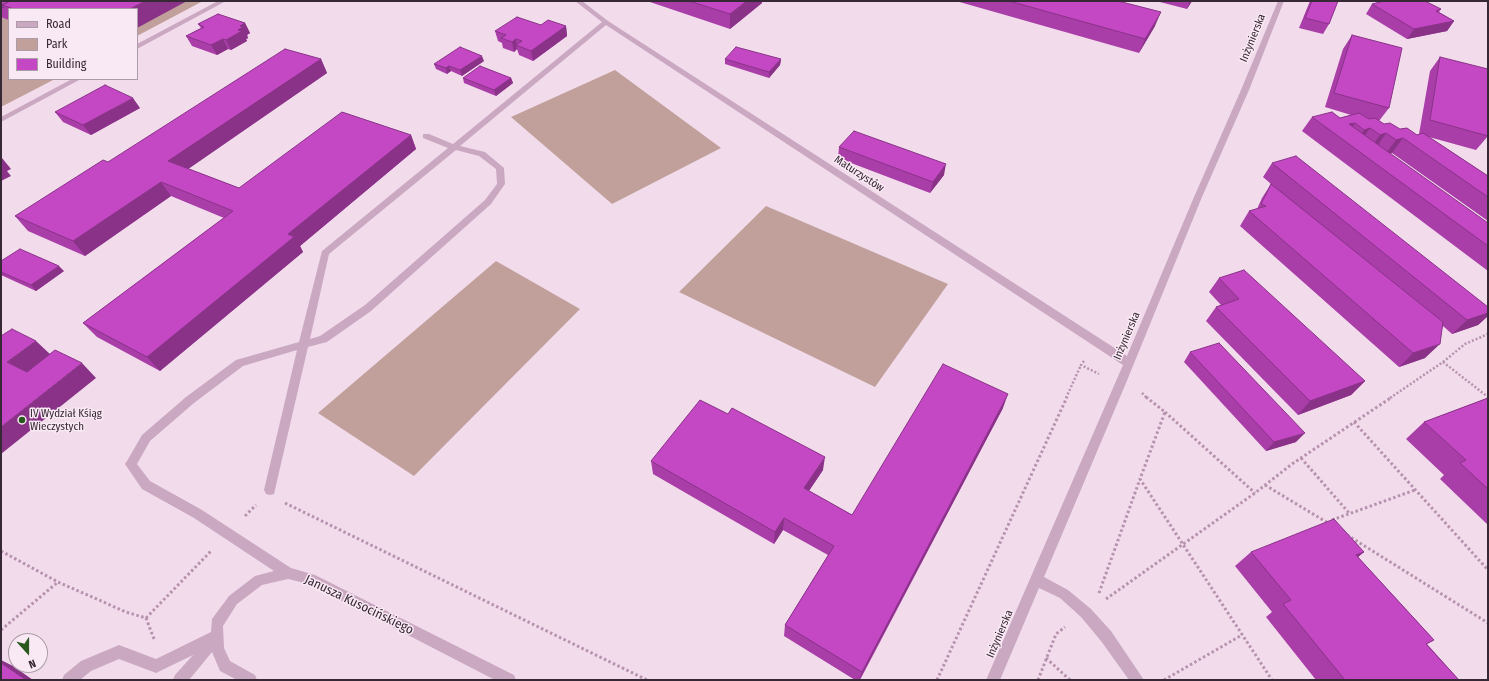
<!DOCTYPE html>
<meta charset="utf-8">
<style>
body{margin:0}
#map{position:relative;width:1489px;height:681px;overflow:hidden;background:#f2dceb;font-family:"Fira Sans Condensed",sans-serif}
canvas{display:block}
.frame{position:absolute;inset:0;border:2px solid #372835;pointer-events:none}
.legend{position:absolute;left:8px;top:8px;width:130px;height:72px;box-sizing:border-box;background:#f9e9f4;border:1px solid #ab9ca8;margin:0;padding:5px 7px;list-style:none;font-size:12px;color:#372835}
.legend li{display:flex;align-items:center;gap:8px;height:20px}
.legend b{width:20px;border:1px solid #ab9ca8}
.north{position:absolute;left:8px;top:633px;width:40px;height:40px;box-sizing:border-box;background:#f9e9f4;border:1px solid #ab9ca8;border-radius:50%;rotate:159deg;font-size:11px;font-weight:700;line-height:16px;text-align:center;color:#372835}
.north::after{content:'';display:block;margin:auto;width:14px;height:18px;background:#28581e;clip-path:polygon(50% 0,100% 100%,50% 72%,0 100%)}
</style>
<div id="map">
<canvas width="1489" height="681"></canvas>
<div class="frame"></div>
<ul class="legend">
<li><b style="height:5px;background:#caa8c2"></b>Road</li>
<li><b style="height:11px;background:#c1a09c"></b>Park</li>
<li><b style="height:11px;background:#c448c3"></b>Building</li>
</ul>
<div class="north">N</div>
</div>
<script>
const ctx = document.querySelector('canvas').getContext('2d');
ctx.lineJoin = 'round';
function fill(path, color) {
  ctx.fillStyle = color;
  ctx.fill(path, 'evenodd');
}
function toPath(rows) {
  const path = new Path2D();
  for (const r of rows) {
    path.moveTo(r[0], r[1]);
    for (let i = 2; i < r.length; i += 2) path.lineTo(r[i], r[i + 1]);
  }
  return path;
}
function strokePath(path, color, width, dash) {
  ctx.strokeStyle = color;
  ctx.lineWidth = width;
  ctx.lineCap = dash ? 'butt' : 'round';
  ctx.setLineDash(dash || []);
  ctx.stroke(path);
}
function drawText(font, color, halo, rows, align = 'center') {
  ctx.font = font + ' "Fira Sans Condensed",sans-serif';
  ctx.lineWidth = 3;
  ctx.setLineDash([]);
  ctx.textBaseline = 'middle';
  ctx.strokeStyle = halo;
  ctx.fillStyle = color;
  for (const [text, x, y, turn = 0] of rows) {
    ctx.save();
    ctx.translate(x, y);
    ctx.rotate((+turn || 0) * Math.PI / 180);
    ctx.textAlign = isNaN(turn) ? turn : align;
    if (halo) ctx.strokeText(text, 0, 0);
    ctx.fillText(text, 0, 0);
    ctx.restore();
  }
}
const green = toPath([
 [1,1,203,1,137,36,137,9,9,9,9,79,55,79,1,107],
 [615,70,721,148,612,204,511,117],
 [766,206,948,284,875,387,679,292],
 [496,261,580,309,414,476,318,413]
]);
const pathFar1 = toPath([
 [1084,361,1081,365,1099,374],
 [1443,362,1465,344,1488,334],
 [1142,393,1147,398],
 [1066,398,1081,365],
 [1390,398,1443,362,1488,397]
]);
const path = toPath([
 [1146,397,1165,412,1140,479,1272,680],
 [1165,412,1255,493],
 [1354,422,1488,570],
 [1301,458,1349,513],
 [1265,485,1328,523],
 [285,503,647,680],
 [245,516,256,505],
 [1332,520,1415,490],
 [1347,535,1488,623],
 [1,551,58,582,126,612,146,618,154,639],
 [1099,593,1140,479],
 [1106,599,1255,493,1292,464,1392,397],
 [146,618,211,551],
 [1,630,58,582],
 [1046,658,1070,680],
 [937,680,1067,397],
 [1038,680,1056,634,1065,627],
 [1164,680,1242,635]
]);
const minor = toPath([
 [218,1,226,1,137,49,137,44,218,1],
 [575,1,582,1,608,21,1127,356,1194,197,1241,90,1278,1,1284,1,1249,90,1202,197,1126,383,1044,577,1068,590,1091,609,1111,631,1144,680,1129,680,1101,641,1081,617,1060,598,1039,588,1000,680,986,680,1123,365,606,25,460,146,485,152,504,168,505,184,491,204,371,311,327,342,308,347,274,494,270,495,266,494,264,490,297,350,243,366,194,403,150,441,137,464,150,481,202,510,291,568,315,575,514,675,516,680,495,680,309,584,288,579,262,585,237,604,223,626,224,648,230,661,255,675,257,680,237,680,220,671,212,652,189,680,173,680,175,675,193,655,156,673,119,659,91,671,80,680,62,680,64,675,81,661,119,645,156,659,211,632,212,619,229,596,255,576,274,571,194,518,142,489,127,467,125,464,127,461,142,435,186,397,236,360,299,342,322,251,448,148,423,138,423,134,429,134,453,144,602,22,575,1],
 [456,150,479,156,496,169,497,184,485,200,365,305,320,336,310,339,329,254,456,150],
 [72,79,81,79,1,122,1,117,72,79]
]);
const wall = toPath([
 [1,1,137,9,9,9,9,20,1,17],
 [647,1,762,1,762,3,730,29],
 [956,1,1118,1,1155,26,1139,53],
 [1156,1,1192,1,1187,9],
 [1310,1,1338,1,1329,24,1323,34,1299,28],
 [1372,4,1441,9,1439,12,1454,21,1447,31,1407,39,1366,14],
 [245,23,250,33,247,35,248,38,246,39,247,41,231,50,228,49,217,55,192,46,186,36,201,28,198,24],
 [541,25,566,26,567,36,533,61,519,55,517,49,514,52,503,48,502,43,498,41,495,31],
 [1352,35,1389,108,1379,121,1384,124,1417,135,1419,134,1430,71,1440,57,1488,136,1476,150,1429,137,1488,176,1488,221,1392,153,1390,154,1488,223,1488,271,1302,131,1312,117,1340,118,1351,115,1325,107,1343,49],
 [321,59,327,73,188,169,239,188,411,135,416,149,300,246,303,252,160,371,97,337,83,323,224,218,171,196,85,256,28,231,15,216,108,162],
 [725,59,781,59,780,65,769,78,725,64],
 [484,61,462,76,451,71,447,74,436,69,434,64],
 [463,78,511,78,513,83,496,96,464,83],
 [140,108,91,135,63,122,55,112],
 [839,147,944,175,930,193,838,158],
 [1272,163,1488,307,1488,316,1478,325,1452,334,1443,326,1425,358,1399,367,1240,226,1249,211,1257,209,1262,198,1271,184,1263,177],
 [1,261,64,271,36,291,1,275],
 [1219,278,1365,381,1351,395,1298,415,1206,321,1216,307,1221,305,1209,292],
 [1190,352,1296,442,1266,451,1184,362],
 [1488,398,1488,525,1440,479,1444,475,1406,439,1424,422],
 [1003,408,860,680,855,680,784,636,785,625,828,555,783,530,774,544,653,474,651,461,823,470,809,491,852,515],
 [1251,552,1364,552,1358,557,1434,640,1427,644,1459,680,1316,680,1266,617,1272,612,1235,566]
]);
const shadedWall = toPath([
 [145,1,187,1,137,28,137,9,130,9],
 [747,1,762,1,762,3,730,29,730,14],
 [1190,1,1192,1,1187,9],
 [1161,12,1155,26,1139,53,1145,39],
 [1454,21,1447,31,1407,39,1414,29],
 [245,23,250,33,247,35,248,38,246,39,247,41,231,50,226,40,238,30,240,26],
 [566,26,567,36,533,61,531,51],
 [223,39,228,49,217,55,211,45],
 [516,39,517,46,516,45,517,49,514,52,512,42],
 [482,56,484,61,462,76,460,70],
 [321,59,327,73,178,176,168,161],
 [781,59,780,65,769,78,769,72],
 [449,66,451,71,447,74,446,68],
 [511,78,513,83,496,96,494,90],
 [133,98,140,108,91,135,83,125],
 [1355,123,1345,137,1349,124],
 [1370,128,1360,143,1354,145,1364,130],
 [1386,133,1376,148,1369,150,1380,135],
 [411,135,416,149,300,246,303,252,160,371,147,357,288,234],
 [1403,138,1392,153,1385,155,1396,140],
 [2,158,11,169,7,171,11,176,1,181,1,159],
 [946,164,944,175,930,193,933,182],
 [161,182,171,196,85,256,73,241],
 [59,266,64,271,36,291,31,285],
 [1488,313,1488,316,1478,325,1452,334,1467,320],
 [36,341,51,355,23,376,7,362],
 [1440,344,1425,358,1399,367,1413,353],
 [82,363,96,378,1,454,1,427],
 [1365,381,1351,395,1298,415,1310,401],
 [1008,394,1003,408,859,680,862,672],
 [1305,433,1296,442,1266,451,1274,442],
 [825,457,823,470,802,501,804,488],
 [784,518,783,530,774,544,775,532],
 [1364,552,1346,567,1356,555],
 [1,660,13,666,33,680,26,680,1,663]
]);
const building = toPath([
 [1,1,10,1,2,5,4,8,1,7,1,1],
 [10,1,145,1,130,9,14,9,2,5,10,1],
 [689,1,747,1,730,14,689,1],
 [1009,1,1118,1,1161,12,1145,39,1009,1],
 [1312,1,1338,1,1329,24,1305,18,1312,1],
 [1384,1,1425,1,1441,9,1436,11,1454,21,1414,29,1372,4,1384,1],
 [218,14,245,23,240,26,243,27,238,30,242,31,226,40,223,39,211,45,186,36,204,27,198,24,218,14],
 [517,17,541,25,548,20,566,26,531,51,516,45,522,41,516,39,512,42,501,38,506,35,495,31,517,17],
 [1352,35,1402,48,1389,108,1334,93,1352,35],
 [460,47,482,56,460,70,449,66,446,68,434,64,460,47],
 [736,47,781,59,769,72,725,59,736,47],
 [285,49,321,59,168,161,239,188,342,112,411,135,288,234,294,237,147,357,83,323,233,211,161,182,73,241,15,216,103,160,108,162,285,49],
 [1440,57,1488,69,1488,136,1430,120,1440,57],
 [480,66,511,78,494,90,463,78,480,66],
 [105,85,133,98,83,125,55,112,105,85],
 [1332,112,1340,118,1359,113,1369,119,1375,118,1384,124,1390,123,1400,129,1407,128,1417,135,1423,133,1488,176,1488,197,1403,138,1396,140,1386,133,1380,135,1370,128,1364,130,1355,123,1349,124,1488,223,1488,246,1312,117,1332,112],
 [854,131,946,164,933,182,839,147,854,131],
 [1296,156,1488,307,1488,313,1467,320,1272,163,1296,156],
 [1271,184,1443,322,1440,344,1413,353,1249,211,1266,206,1261,204,1271,184],
 [20,249,59,266,31,285,1,272,1,261,20,249],
 [1244,270,1365,381,1310,401,1216,307,1239,299,1219,278,1244,270],
 [12,329,36,341,7,362,27,372,55,350,82,363,1,427,1,336,12,329],
 [1219,343,1305,433,1274,442,1190,352,1219,343],
 [943,364,1008,394,862,672,785,625,834,546,784,518,775,532,651,461,700,400,728,414,732,408,825,457,804,488,852,515,943,364],
 [1488,398,1488,489,1460,463,1466,460,1424,422,1488,398],
 [1334,519,1364,552,1356,555,1434,640,1426,644,1459,680,1345,680,1283,604,1291,600,1251,552,1334,519],
 [1,663,26,680,1,680,1,663]
]);
const markers = [
 [22,420,4,"#28581e"]
];
const streetNames = [
 ["Inżynierska",1253,38,-68],
 ["Maturzystów",859,174,33],
 ["Inżynierska",1127,336,-67],
 ["Inżynierska",1000,634,-67]
];
const poiNames = [
 ["IV Wydział Kśiąg",30,414],
 ["Wieczystych",30,427]
];
const nearStreetnames = [
 ["Janusza Kusocińskiego",359,605,26]
];
fill(green, '#c1a09c');
strokePath(pathFar1, '#b692af', 2.5, [2, 2]);
strokePath(path, '#b692af', 3, [2.5, 2.5]);
fill(minor, '#caa8c2');
fill(wall, '#a93ea8');
fill(shadedWall, '#893288');
fill(building, '#c448c3');
strokePath(building, '#893288', 1);
for (const [x, y, r, color] of markers) {
  const dot = new Path2D();
  dot.arc(x, y, r, 0, 2 * Math.PI);
  ctx.fillStyle = color;
  ctx.fill(dot);
  strokePath(dot, '#f9e9f4', 1.5);
}
drawText('11px', '#372835', '#f9e9f4', streetNames);
drawText('11px', '#372835', '#f9e9f4', poiNames, 'left');
drawText('13px', '#372835', '#f9e9f4', nearStreetnames);
</script>
